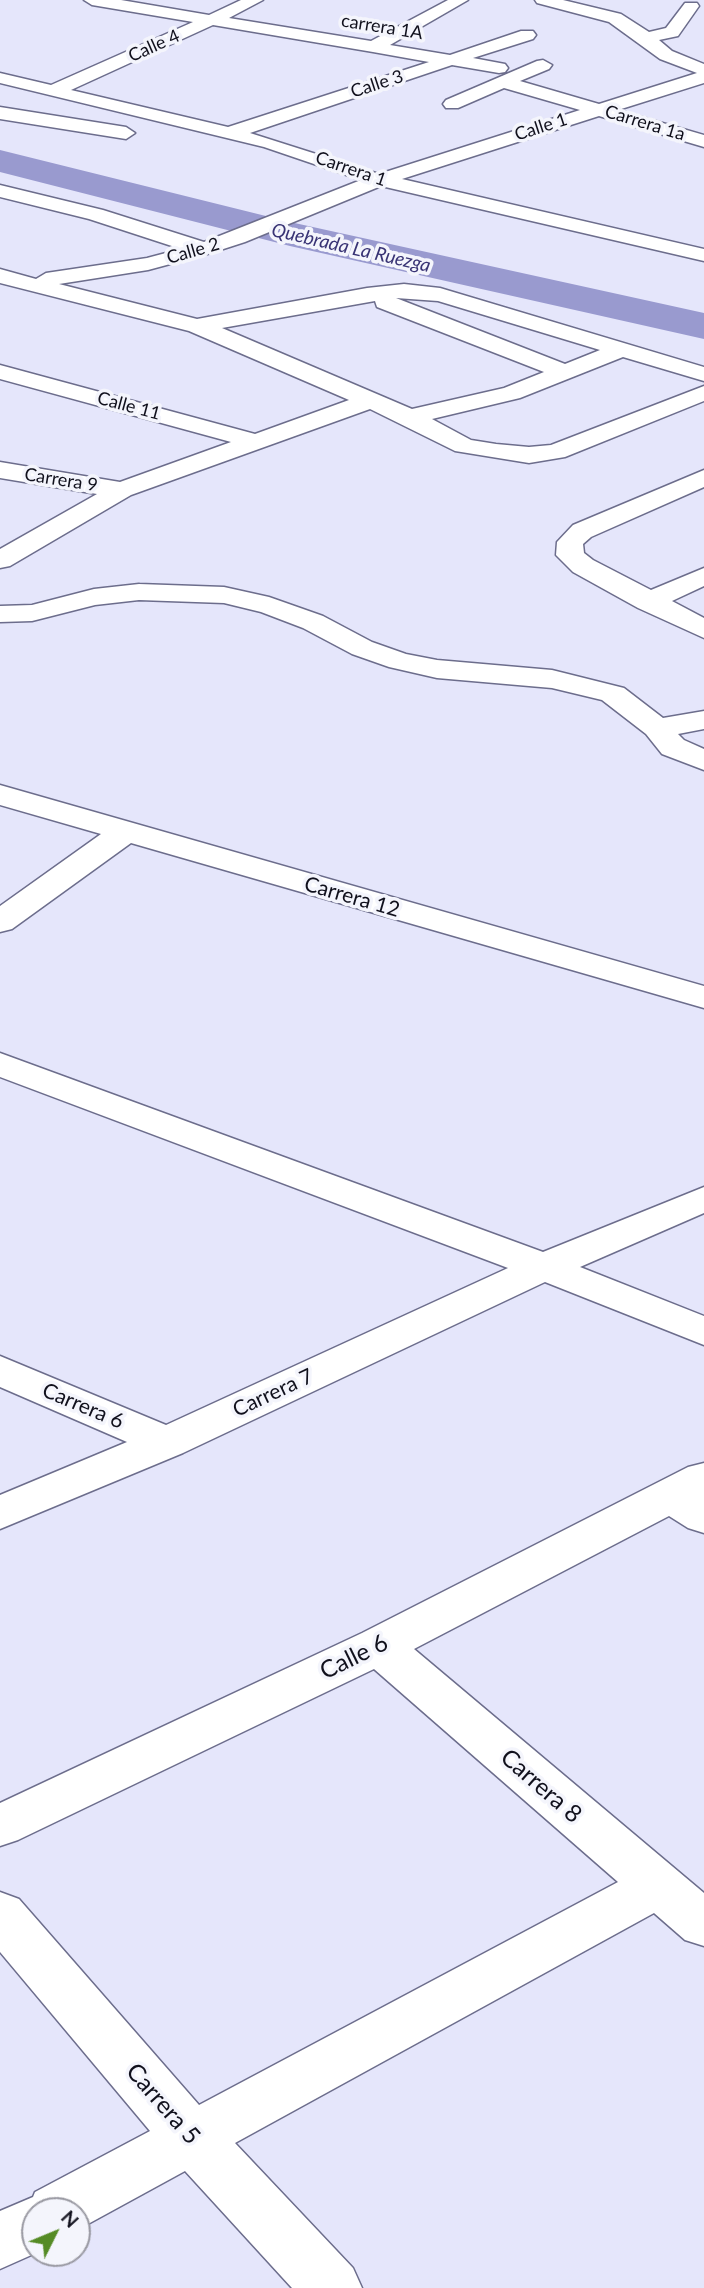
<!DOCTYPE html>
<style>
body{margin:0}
#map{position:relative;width:704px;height:2288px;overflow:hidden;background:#e5e6fb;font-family:Lato,sans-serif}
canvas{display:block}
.north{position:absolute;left:21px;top:2197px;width:70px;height:70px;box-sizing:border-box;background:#f4f5fc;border:2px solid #9999a2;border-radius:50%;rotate:47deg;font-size:19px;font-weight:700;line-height:28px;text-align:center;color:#10101c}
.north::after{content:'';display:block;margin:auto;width:24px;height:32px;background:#558b25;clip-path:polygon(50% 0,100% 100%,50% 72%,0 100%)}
</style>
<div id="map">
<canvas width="704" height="2288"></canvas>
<div class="north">N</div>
</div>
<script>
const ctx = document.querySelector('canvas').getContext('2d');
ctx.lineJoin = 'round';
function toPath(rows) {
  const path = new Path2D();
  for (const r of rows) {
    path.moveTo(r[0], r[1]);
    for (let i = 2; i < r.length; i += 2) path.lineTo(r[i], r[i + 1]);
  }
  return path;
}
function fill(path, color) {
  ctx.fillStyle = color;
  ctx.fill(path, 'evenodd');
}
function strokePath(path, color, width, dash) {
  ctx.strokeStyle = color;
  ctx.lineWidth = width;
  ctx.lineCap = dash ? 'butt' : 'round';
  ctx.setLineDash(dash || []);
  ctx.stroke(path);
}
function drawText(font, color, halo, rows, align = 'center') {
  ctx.font = font + ' Lato,sans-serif';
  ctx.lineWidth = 7;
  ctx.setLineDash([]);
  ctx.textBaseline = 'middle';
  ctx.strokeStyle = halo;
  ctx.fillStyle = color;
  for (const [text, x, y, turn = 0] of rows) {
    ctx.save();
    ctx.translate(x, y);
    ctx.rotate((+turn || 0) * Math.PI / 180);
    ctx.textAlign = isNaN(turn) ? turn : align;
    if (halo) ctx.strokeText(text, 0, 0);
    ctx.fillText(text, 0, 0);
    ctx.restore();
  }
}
const river = toPath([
 [0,150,290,222,704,313,704,339,290,246,0,172,0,150]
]);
const street = toPath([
 [84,0,121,0,209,15,241,0,263,0,229,18,371,41,448,0,468,0,390,45,450,55,521,31,533,31,536,35,533,39,473,58,505,64,508,68,505,72,499,73,452,65,250,133,379,174,580,110,504,88,458,108,446,108,443,104,446,100,537,61,543,60,552,65,549,69,520,81,599,104,697,73,660,59,609,22,537,3,535,0,563,0,621,14,649,32,666,28,685,3,697,3,699,6,678,36,659,40,672,51,704,64,704,83,618,110,704,135,704,147,599,116,402,179,704,249,704,261,381,186,245,242,211,253,148,270,59,284,197,319,367,288,404,284,440,288,704,367,704,381,623,357,520,398,432,419,471,440,496,444,529,447,551,445,704,386,704,401,565,457,529,463,455,451,370,409,131,495,10,566,0,568,0,549,97,494,0,478,0,462,120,482,231,442,0,379,0,365,255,434,349,400,189,331,0,283,0,269,36,279,46,273,147,258,181,249,89,219,0,197,0,185,103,210,204,242,361,180,264,147,0,83,0,73,51,85,193,22,92,5,84,0],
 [213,25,373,52,429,62,228,127,71,90,213,25],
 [396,298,438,301,600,350,565,364,396,298],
 [375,301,377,307,544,372,504,388,412,409,222,328,375,301],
 [0,107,126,127,135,133,126,139,0,119,0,107],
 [704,470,704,487,591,537,583,544,584,553,593,560,651,590,704,568,704,586,672,601,704,618,704,638,638,608,573,572,556,555,557,542,573,525,704,470],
 [139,584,224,587,269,597,323,616,372,642,406,654,437,660,552,670,624,688,663,718,704,711,704,729,678,734,684,740,704,749,704,770,662,754,646,734,602,700,552,688,437,678,389,667,352,654,303,628,261,612,224,603,139,600,95,605,32,621,0,622,0,606,32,605,94,589,139,584],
 [0,785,704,986,704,1008,131,843,12,929,0,932,0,906,101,834,0,805,0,785],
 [0,1053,543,1252,704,1187,704,1213,580,1267,704,1316,704,1345,545,1282,183,1453,0,1529,0,1495,127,1442,0,1387,0,1356,166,1425,508,1268,0,1077,0,1053],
 [704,1463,704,1533,688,1528,669,1516,414,1649,704,1893,704,1946,685,1940,654,1913,235,2143,353,2268,362,2288,292,2288,185,2171,77,2230,77,2211,35,2211,36,2253,0,2269,0,2211,33,2197,35,2192,150,2131,0,1952,0,1892,19,1899,199,2105,618,1882,374,1669,18,1840,0,1846,0,1803,362,1633,688,1467,704,1463]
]);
const farStreetnames = [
 ["carrera 1A",382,27,9],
 ["Calle 4",154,46,-24],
 ["Calle 3",377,84,-18],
 ["Carrera 1a",645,123,17],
 ["Calle 1",541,127,-18],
 ["Carrera 1",351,169,19],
 ["Calle 2",193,251,-16],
 ["Calle 11",129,406,15],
 ["Carrera 9",61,480,9]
];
const farWaternames = [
 ["Quebrada La Ruezga",351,248,13]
];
const streetNames = [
 ["Carrera 12",352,897,16],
 ["Carrera 7",273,1393,-25],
 ["Carrera 6",83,1406,23]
];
const nearStreetnames = [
 ["Calle 6",354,1657,-26],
 ["Carrera 8",541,1786,41],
 ["Carrera 5",163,2104,49]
];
fill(river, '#999acf');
strokePath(street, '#6c6d8c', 3);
fill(street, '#fff');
drawText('18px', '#10101c', '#f4f5fc', farStreetnames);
drawText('italic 19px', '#393475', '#f4f5fc', farWaternames);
drawText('21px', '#10101c', '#f4f5fc', streetNames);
drawText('24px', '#10101c', '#f4f5fc', nearStreetnames);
</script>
